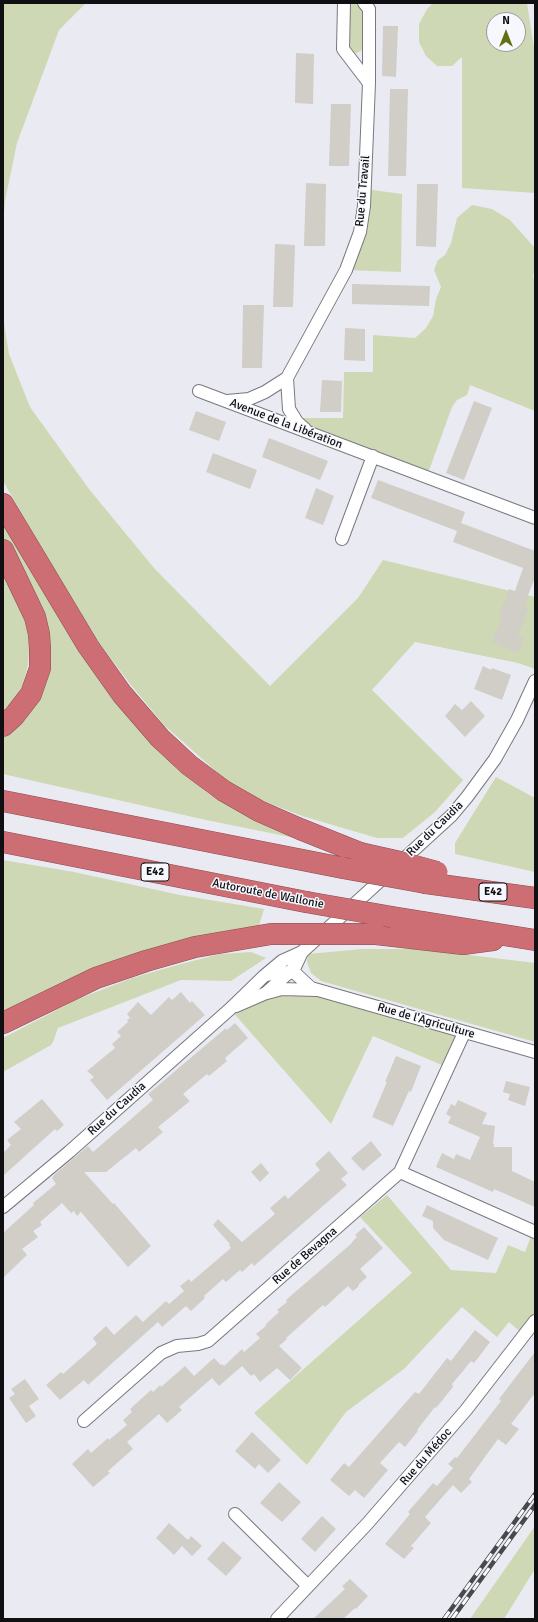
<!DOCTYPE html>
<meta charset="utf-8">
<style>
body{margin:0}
#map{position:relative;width:538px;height:1622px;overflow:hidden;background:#eaebf2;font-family:Signika,sans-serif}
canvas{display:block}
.frame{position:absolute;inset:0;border:4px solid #101013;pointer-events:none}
.north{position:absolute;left:486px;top:12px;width:40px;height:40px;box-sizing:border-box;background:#f7f8fe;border:1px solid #9b9ba0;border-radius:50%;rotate:0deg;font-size:11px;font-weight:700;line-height:16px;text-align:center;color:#101013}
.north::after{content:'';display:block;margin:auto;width:14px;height:18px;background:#646e15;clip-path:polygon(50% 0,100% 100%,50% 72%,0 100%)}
</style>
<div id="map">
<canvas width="538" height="1622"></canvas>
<div class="frame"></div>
<div class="north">N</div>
</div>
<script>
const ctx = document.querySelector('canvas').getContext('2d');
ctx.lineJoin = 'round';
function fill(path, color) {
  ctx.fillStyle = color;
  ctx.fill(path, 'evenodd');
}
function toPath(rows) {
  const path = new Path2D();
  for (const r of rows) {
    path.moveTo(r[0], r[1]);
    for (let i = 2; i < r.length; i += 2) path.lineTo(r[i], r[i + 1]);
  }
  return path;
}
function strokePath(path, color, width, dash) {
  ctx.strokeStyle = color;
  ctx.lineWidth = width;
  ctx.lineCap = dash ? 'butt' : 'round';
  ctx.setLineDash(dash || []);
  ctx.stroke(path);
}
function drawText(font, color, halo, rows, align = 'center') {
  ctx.font = font + ' Signika,sans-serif';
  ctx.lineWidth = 3;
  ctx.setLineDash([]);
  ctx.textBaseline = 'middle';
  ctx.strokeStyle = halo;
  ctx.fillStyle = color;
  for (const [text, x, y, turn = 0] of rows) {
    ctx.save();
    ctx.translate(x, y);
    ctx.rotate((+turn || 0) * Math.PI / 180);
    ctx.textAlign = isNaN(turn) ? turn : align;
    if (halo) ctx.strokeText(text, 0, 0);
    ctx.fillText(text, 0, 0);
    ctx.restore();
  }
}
const green = toPath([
 [3,3,86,3,59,30,17,143,5,201,3,224],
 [351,3,358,3,364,10,363,49,359,52,354,54,349,50,349,5],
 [433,3,527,3,535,54,535,193,462,188,462,57,452,66,437,66,426,56,419,42,419,24,427,9],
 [494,20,518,20,518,44,494,44],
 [365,189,402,194,401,272,346,270],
 [472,205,492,209,510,220,535,248,535,273,533,275,535,286,535,411,470,385,467,395,457,400,452,407,427,476,307,431,294,418,343,418,344,372,373,372,373,335,415,338,426,328,433,316,436,299,441,287,434,270,438,260,445,255,451,243,457,218],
 [3,317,9,354,30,407,89,489,154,568,270,686,358,598,383,560,535,597,535,669,518,663,415,642,372,690,463,780,435,812,403,838,377,838,302,816,261,800,227,781,164,725,130,684,98,641,57,574,3,481],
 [3,521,176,766,210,795,315,842,206,820,3,774,3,734,47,627,35,592,3,537],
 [3,573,24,610,30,635,28,665,22,687,11,703,3,711],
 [496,777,535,798,535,872,455,854,455,843],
 [3,860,74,872,180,895,264,909,258,929,3,1016],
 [362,949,421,949,535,963,535,1042,321,981,311,973,307,962,308,954],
 [251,952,266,958,231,981,181,980,58,1028,53,1042,51,1045,3,1072,3,1038,78,999,132,978,181,964,220,954],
 [290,989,464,1033,449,1068,373,1036,331,1124,230,1009],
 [387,1195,451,1270,496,1273,508,1245,525,1252,533,1231,535,1232,535,1321,524,1335,509,1322,497,1337,462,1307,404,1369,346,1412,307,1465,254,1413,412,1273,360,1217],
 [535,1526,535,1569,504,1619,470,1619]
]);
const building = toPath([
 [383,26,398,26,396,77,382,76],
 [296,53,314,54,313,104,295,103],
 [390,89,408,89,406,176,388,176],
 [331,104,351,104,349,166,329,166],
 [306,183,326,184,325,246,304,246],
 [417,184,438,184,436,247,416,246],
 [275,244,295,245,293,307,273,307],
 [352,284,430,286,429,306,352,304],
 [243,305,264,305,262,368,242,368],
 [345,328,365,329,365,361,344,360],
 [322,380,342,381,341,412,320,412],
 [474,401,492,408,464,480,446,473],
 [196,411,226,422,219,441,189,430],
 [269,438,328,461,320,480,262,457],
 [213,453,257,470,250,489,206,472],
 [378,480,465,512,461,523,535,551,535,578,524,605,529,607,518,636,524,638,518,653,492,642,502,617,499,616,509,589,515,591,523,568,453,542,457,531,371,498],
 [316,488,334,496,323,525,305,518],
 [483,666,491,670,492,668,511,675,502,700,474,689],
 [471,701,485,716,465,737,445,716,455,704,462,710],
 [181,992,190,1003,192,1001,205,1015,107,1100,90,1080,94,1077,87,1071,115,1048,112,1044,121,1036,117,1032,128,1022,127,1020,130,1018,127,1014,138,1002,151,1015,169,997,172,1000],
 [235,1023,248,1038,225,1058,227,1061,209,1076,207,1074,183,1094,190,1101,158,1127,163,1132,139,1152,136,1148,106,1172,84,1172,113,1204,114,1203,151,1246,128,1267,81,1212,77,1216,74,1211,71,1213,62,1203,40,1222,42,1225,33,1231,38,1237,22,1249,27,1255,3,1278,3,1233,34,1205,33,1203,56,1184,52,1178,55,1174,88,1146,93,1152,153,1100,148,1094,226,1028,227,1030],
 [396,1056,421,1066,411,1092,409,1091,393,1126,372,1117,387,1082,385,1082],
 [506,1081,530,1087,525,1106,508,1100,510,1094,503,1092],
 [42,1099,64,1125,57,1131,55,1129,3,1176,3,1153,11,1145,7,1140,21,1129,14,1122],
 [458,1100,487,1113,482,1124,495,1126,493,1144,494,1144,494,1147,512,1147,512,1171,535,1182,535,1207,494,1189,493,1192,436,1167,442,1153,454,1159,456,1154,470,1160,480,1137,448,1123,451,1117,446,1114,451,1104,455,1106],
 [371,1141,382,1155,363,1171,351,1158],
 [329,1151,348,1173,341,1179,347,1185,254,1266,252,1263,242,1272,240,1270,226,1282,223,1279,204,1296,205,1298,191,1311,186,1306,162,1327,158,1322,88,1385,84,1380,60,1400,46,1385,61,1372,63,1374,97,1344,93,1338,106,1326,114,1335,136,1315,143,1322,166,1301,169,1304,184,1291,180,1286,189,1279,191,1282,231,1248,229,1245,230,1244,213,1225,218,1219,242,1242,275,1214,270,1208,285,1195,288,1199,320,1170,315,1164],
 [261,1163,269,1173,260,1182,251,1172],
 [427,1205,498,1238,488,1260,444,1240,433,1228,433,1221,422,1216],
 [364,1227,383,1248,360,1269,367,1277,359,1284,358,1287,353,1291,348,1286,325,1307,323,1305,286,1338,287,1339,279,1346,302,1368,290,1380,277,1368,260,1382,254,1374,251,1376,242,1366,219,1386,212,1378,179,1407,182,1410,167,1423,159,1414,127,1442,133,1449,108,1471,110,1473,93,1487,72,1464,88,1449,91,1453,108,1438,109,1440,127,1425,123,1420,132,1412,130,1409,151,1390,153,1392,160,1385,161,1387,185,1366,194,1376,214,1358,221,1365,222,1364,224,1366,242,1349,244,1352,260,1338,256,1334,266,1326,265,1325,279,1312,277,1310,287,1302,286,1300,352,1243,352,1242,357,1237,355,1235],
 [475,1330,490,1342,481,1354,474,1363,471,1361,463,1371,452,1384,453,1387,436,1408,435,1407,417,1430,418,1431,405,1447,399,1442,380,1463,388,1470,364,1498,355,1490,349,1496,330,1480,344,1463,349,1467,415,1392,419,1394,447,1358,451,1361],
 [535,1352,535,1393,511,1424,519,1429,506,1445,498,1439,469,1479,472,1482,461,1493,453,1485,425,1517,431,1523,411,1546,414,1548,404,1559,385,1544,410,1514,408,1512,433,1483,437,1486,453,1468,448,1464,455,1457,457,1458,467,1445,501,1401,499,1399],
 [25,1379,39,1399,29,1406,36,1416,26,1423,9,1398,15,1394,11,1389],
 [252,1432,281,1460,268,1473,259,1464,255,1469,235,1451],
 [279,1482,301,1502,282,1522,260,1503],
 [322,1516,336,1529,315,1552,301,1539],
 [169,1523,188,1540,191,1536,202,1546,192,1556,182,1546,174,1555,156,1538],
 [223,1541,242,1558,226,1576,207,1559],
 [350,1579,368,1596,356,1609,355,1608,343,1619,313,1619,345,1589,342,1586]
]);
const minor = toPath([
 [364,3,369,9,369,83],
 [287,378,289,409,297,422,305,429],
 [199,391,535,518],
 [227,401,249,399,265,392,287,378,346,270,360,232,364,206,369,83,343,49,344,3],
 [342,539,373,456],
 [267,975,275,973,289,972,296,974,311,988,535,1052],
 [267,993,282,989,316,990],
 [236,1006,266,993,295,967,302,952],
 [400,1172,535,1232],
 [3,1207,69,1152,230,1009,264,976,282,961,302,952,452,815,467,797,495,759,517,720,535,681],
 [84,1421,161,1353,177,1346,198,1344,208,1341,400,1172,464,1033],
 [235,1514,308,1586],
 [277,1619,367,1524,466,1410,535,1321]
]);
const motorway = toPath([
 [3,504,88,646,122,694,160,738,189,765,224,791,259,811,300,829,360,853],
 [3,550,35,617,39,634,40,649,40,668,31,694,14,716,3,726],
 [3,801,343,868],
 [3,842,306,902],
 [426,883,535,898],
 [392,917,535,940],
 [376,934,463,944,493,940],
 [3,1023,96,978,146,961,195,947,271,934]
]);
const rail = toPath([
 [444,1619,535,1494],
 [452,1619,535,1505]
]);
const motorwayBridge = toPath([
 [360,853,400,862,437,872],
 [343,868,426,883],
 [306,902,392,917],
 [271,934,376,934]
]);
const shields = [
 [155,872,28],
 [493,892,28]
];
const shieldNames = [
 ["E42",155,872],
 ["E42",493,892]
];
const streetNames = [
 ["Rue du Travail",363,191,-85],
 ["Avenue de la Libération",286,424,21],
 ["Rue du Caudia",435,829,-44],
 ["Autoroute de Wallonie",268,894,11],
 ["Rue de l'Agriculture",426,1021,16],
 ["Rue du Caudia",117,1109,-42],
 ["Rue de Bevagna",305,1256,-41],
 ["Rue du Médoc",426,1457,-49]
];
fill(green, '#cfd8b4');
fill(building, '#d1cdc7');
strokePath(minor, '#78797f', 14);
strokePath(motorway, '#8b4d53', 22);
strokePath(minor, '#fff', 12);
strokePath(motorway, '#cd6e75', 21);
strokePath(rail, '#48494d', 4.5);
strokePath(rail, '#f7f8fe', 3, [9]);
strokePath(motorwayBridge, '#8b4d53', 22, []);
strokePath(motorwayBridge, '#cd6e75', 21);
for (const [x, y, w] of shields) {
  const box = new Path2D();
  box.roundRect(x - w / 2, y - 9, w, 18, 3);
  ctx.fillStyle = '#f7f8fe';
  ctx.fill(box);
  strokePath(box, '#101013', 1);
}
drawText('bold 11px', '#101013', null, shieldNames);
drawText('12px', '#101013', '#f7f8fe', streetNames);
</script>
